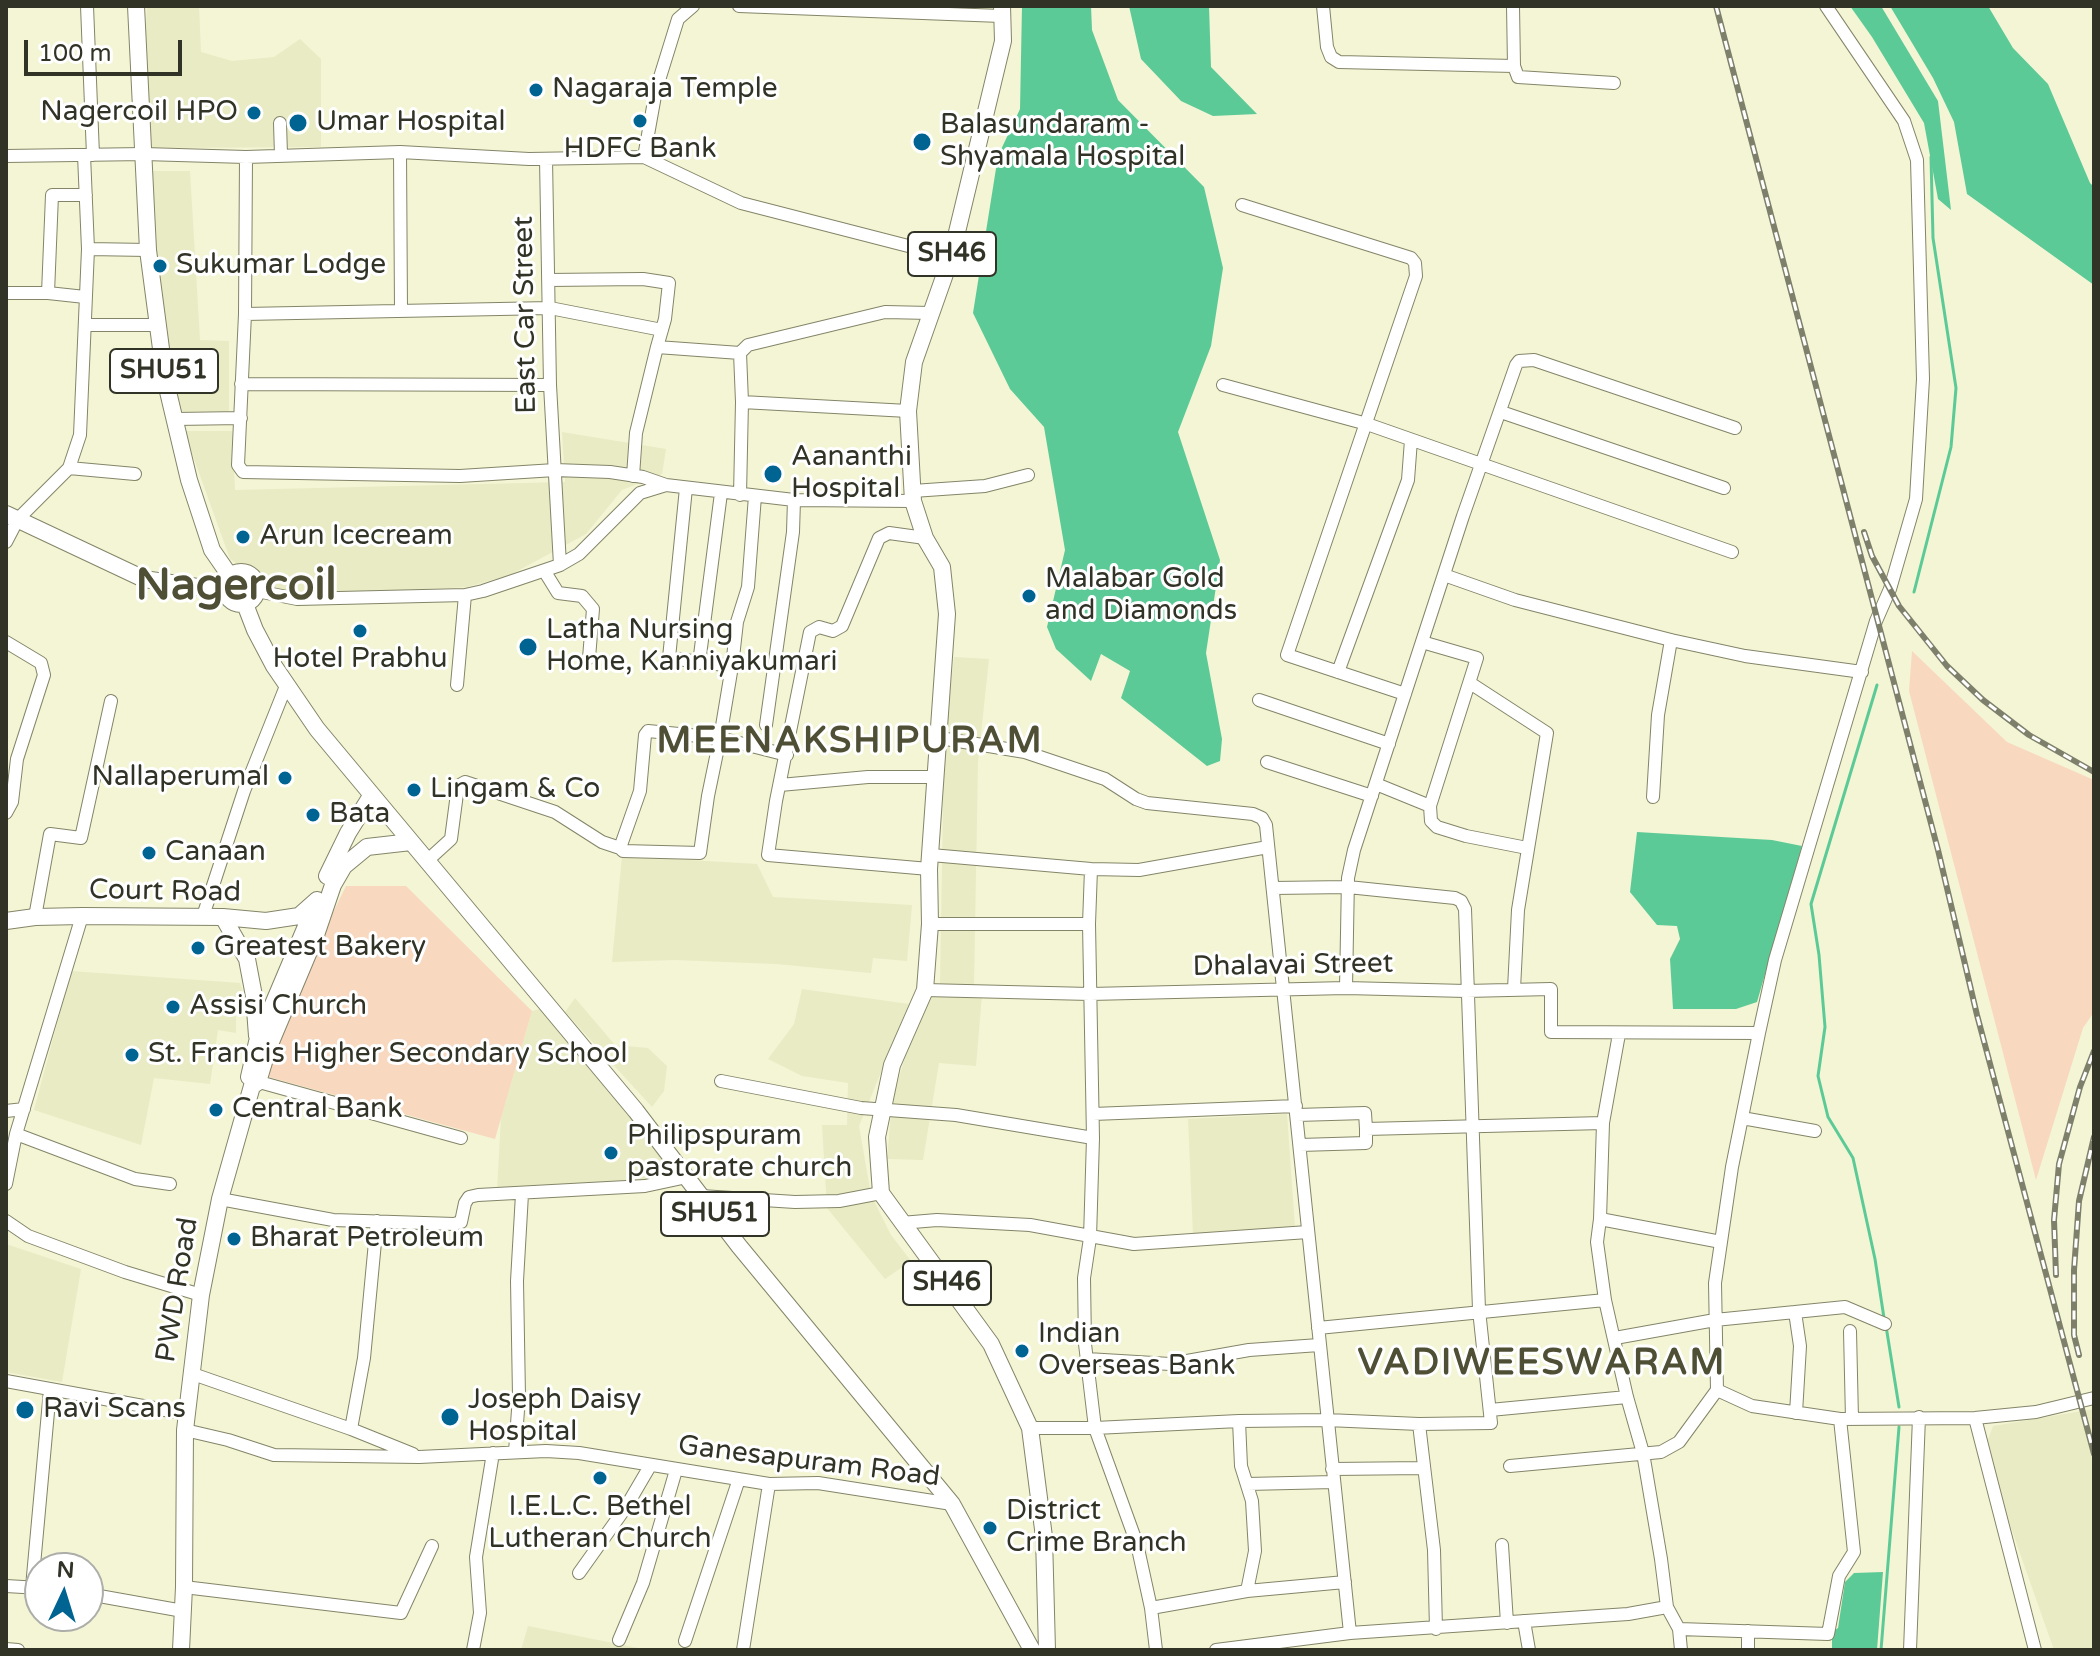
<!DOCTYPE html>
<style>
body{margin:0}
#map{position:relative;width:2100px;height:1656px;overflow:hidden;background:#f3f5d5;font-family:"Varela Round",sans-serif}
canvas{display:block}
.frame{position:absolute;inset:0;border:8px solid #323327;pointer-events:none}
.north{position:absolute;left:24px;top:1552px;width:80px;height:80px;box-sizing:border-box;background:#fff;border:2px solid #adada9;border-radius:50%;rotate:4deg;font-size:22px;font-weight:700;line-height:32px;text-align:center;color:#323327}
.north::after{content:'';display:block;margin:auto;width:28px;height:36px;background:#006493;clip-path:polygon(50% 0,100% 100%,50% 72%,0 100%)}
.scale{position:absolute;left:24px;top:40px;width:158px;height:36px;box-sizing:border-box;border:4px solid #323327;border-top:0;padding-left:10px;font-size:24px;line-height:28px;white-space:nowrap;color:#323327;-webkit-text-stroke:6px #fff;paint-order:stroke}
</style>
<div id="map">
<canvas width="2100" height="1656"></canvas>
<div class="frame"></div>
<div class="north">N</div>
<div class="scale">100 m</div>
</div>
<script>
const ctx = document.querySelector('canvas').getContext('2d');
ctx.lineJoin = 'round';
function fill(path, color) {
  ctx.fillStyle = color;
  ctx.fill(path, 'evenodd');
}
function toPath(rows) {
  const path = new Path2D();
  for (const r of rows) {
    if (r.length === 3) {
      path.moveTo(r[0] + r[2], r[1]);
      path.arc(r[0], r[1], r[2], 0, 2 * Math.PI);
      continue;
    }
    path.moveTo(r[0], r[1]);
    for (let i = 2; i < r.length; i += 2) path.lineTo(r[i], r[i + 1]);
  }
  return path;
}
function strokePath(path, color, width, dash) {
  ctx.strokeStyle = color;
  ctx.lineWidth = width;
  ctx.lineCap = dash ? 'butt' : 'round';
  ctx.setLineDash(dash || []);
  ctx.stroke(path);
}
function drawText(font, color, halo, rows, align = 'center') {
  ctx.font = font + ' "Varela Round",sans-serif';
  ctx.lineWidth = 6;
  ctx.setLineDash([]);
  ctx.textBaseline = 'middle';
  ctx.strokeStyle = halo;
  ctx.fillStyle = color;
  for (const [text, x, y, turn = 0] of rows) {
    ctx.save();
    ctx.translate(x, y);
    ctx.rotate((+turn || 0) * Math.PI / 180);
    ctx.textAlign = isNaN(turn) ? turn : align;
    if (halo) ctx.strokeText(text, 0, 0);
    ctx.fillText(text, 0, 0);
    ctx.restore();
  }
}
const built = toPath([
 [147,6,199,6,201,52,232,61,274,57,300,39,321,59,321,147,149,148,144,64],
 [150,171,190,171,200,340,229,341,229,411,179,412,156,292],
 [184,431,232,431,235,490,565,482,562,432,666,449,662,474,622,490,586,534,510,575,467,587,284,596,230,559],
 [954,657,989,659,978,762,974,985,940,985,944,745],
 [622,856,757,864,773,897,912,905,907,961,873,958,871,973,776,964,675,960,612,962],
 [71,971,240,983,244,996,236,997,236,1033,218,1030,210,1084,154,1078,141,1145,34,1110],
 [802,989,909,1004,859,1126,871,1195,891,1235,911,1261,885,1279,827,1208,822,1125,847,1125,848,1083,802,1076,768,1059,794,1024],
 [932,994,982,995,976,1066,939,1063,923,1160,887,1159,892,1102,907,1050],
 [575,998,615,1045,648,1048,667,1066,664,1091,652,1107,565,1012],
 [540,1009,573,1042,675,1173,645,1184,497,1191,501,1118,532,1011],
 [1287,1114,1295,1228,1193,1235,1188,1119],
 [6,1244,81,1269,62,1382,6,1372],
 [2094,1409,2094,1650,2054,1650,1984,1451,1993,1426],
 [528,1626,648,1650,521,1650]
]);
const green = toPath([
 [1912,651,2007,742,2094,780,2094,1012,2083,1028,2036,1180,1909,691],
 [346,886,406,886,532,1011,495,1139,265,1076,281,1019]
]);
const water = toPath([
 [1022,6,1091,6,1092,30,1118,100,1204,187,1223,268,1211,346,1178,432,1220,560,1206,653,1222,739,1220,761,1207,766,1121,698,1130,671,1101,654,1091,681,1056,649,1047,627,1065,550,1044,427,1010,389,973,313,998,156,1020,109],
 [1129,6,1209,6,1211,67,1257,114,1213,116,1181,101,1141,59],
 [1850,6,1881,6,1938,101,1951,210,1938,199,1924,123,1872,37],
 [1890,6,1988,6,2013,48,2048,84,2090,183,2094,187,2094,285,1967,194,1954,122,1933,78],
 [1637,832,1772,840,1802,846,1757,1002,1736,1009,1673,1009,1670,959,1680,939,1677,926,1657,925,1630,892],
 [1883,1572,1877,1650,1832,1650,1832,1632,1838,1628,1845,1582,1854,1573]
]);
const stream = toPath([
 [1914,592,1951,447,1956,388,1933,238,1931,157],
 [1877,685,1811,904,1819,955,1825,1027,1818,1076,1828,1117,1853,1158,1875,1259,1884,1318],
 [1886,1326,1899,1407],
 [1881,1650,1899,1427]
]);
const minor = toPath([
 [87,6,93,155],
 [739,6,1001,16],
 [1323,6,1327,47,1331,57,1339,62,1514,66],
 [1513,6,1514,66,1518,77,1614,83],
 [280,123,281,155],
 [400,152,401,311],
 [6,156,144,154,246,157,400,152,529,159,644,157,741,203,951,257],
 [246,157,245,314,238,465,243,472,460,476,555,470,610,472,643,477,666,485],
 [644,157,656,90,678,19,693,6],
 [546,159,550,385,560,565],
 [1242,205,1411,258,1415,263,1416,276,1287,655,1405,694],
 [88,249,148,250],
 [548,280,643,279,669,283,665,319,657,347,740,353],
 [6,293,48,293,85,297],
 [48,293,52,195,86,195],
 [245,314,550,308,662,330],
 [85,325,157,325],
 [241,384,550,385],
 [1223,385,1367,424,1732,552],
 [742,402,908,411],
 [1501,412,1724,488],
 [175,419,241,418],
 [69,468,135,474],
 [633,476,636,433,657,347],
 [686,488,669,658,732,666],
 [913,491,985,486,1028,475],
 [740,495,742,402,740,353,748,345,885,312,930,313],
 [755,496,748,587,737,622,732,666,720,738,708,796,700,853,623,851,620,848,640,791,645,735,648,731,720,738,787,755],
 [925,538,889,533,879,538,842,626,833,631,819,627,810,632,776,801,768,855,929,869],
 [6,542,18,519,69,468,80,435,88,249,84,155],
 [545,572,558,593,582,596,593,609,589,658],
 [1444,575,1515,600,1671,640,1745,656,1862,672],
 [257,591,297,599,465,595,483,591,560,565,579,554,640,493,666,485,794,500,913,501],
 [6,642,41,663,44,675,17,759,12,802,6,813],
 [1422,642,1477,658,1430,806,1431,821,1437,827,1466,836,1527,848],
 [699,663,721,493],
 [1338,672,1408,480,1411,440],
 [1470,683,1547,733,1518,910,1514,989],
 [457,685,465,595],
 [1259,700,1389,744],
 [766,725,793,532,794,500],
 [940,738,1025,752,1105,779,1136,799,1147,803,1253,814,1262,818,1266,825,1350,1633,1628,1614,1667,1607,1661,1559,1643,1453,1627,1397,1605,1300,1597,1242,1600,1219,1603,1123,1619,1034],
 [1267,762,1372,796],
 [1376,784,1430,806],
 [780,785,868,777,935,777],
 [1653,797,1658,715,1671,640],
 [931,855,1091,869,1139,870,1268,847],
 [428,860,451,839,458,786,465,782,555,812,602,842,620,848],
 [1091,869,1089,924,1093,1138,1090,1238,1084,1278,1085,1344,1095,1428,1137,1544,1151,1608,1156,1650],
 [1273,888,1348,887,1455,898,1461,901,1465,909,1479,1310,1491,1423,1419,1424,1434,1550,1436,1629],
 [203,916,244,791,286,686],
 [35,917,50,834,81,838,111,701],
 [930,924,1089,924],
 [1346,988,1348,878,1354,850,1463,516,1516,365,1519,361,1534,360,1735,428],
 [925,990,1090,994,1346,988,1466,991,1551,989,1551,1032,1759,1033],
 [252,1080,461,1138],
 [721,1081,861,1108,956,1115,1093,1138],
 [6,1111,24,1109],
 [1093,1114,1296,1106],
 [1297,1115,1365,1113,1366,1129,1603,1123],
 [1742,1118,1815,1131],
 [16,1134,135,1179,170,1184],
 [1300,1145,1366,1143,1366,1129],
 [6,1184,16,1134,82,916],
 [701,1196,795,1202,839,1201,881,1193],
 [220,1199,333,1220,454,1224,461,1222,465,1203,469,1197,478,1195,645,1186,687,1177],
 [1600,1219,1721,1242],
 [6,1221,28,1236,125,1272,201,1295],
 [901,1223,937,1220,1030,1225,1134,1244,1308,1232],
 [1795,1312,1800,1346,1796,1413],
 [1318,1328,1605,1300],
 [1850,1331,1852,1419],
 [1615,1338,1715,1320,1845,1307,1885,1324],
 [1087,1359,1170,1364,1249,1350,1319,1345],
 [190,1373,351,1429,413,1454],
 [6,1381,187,1414],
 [1717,1390,1715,1283,1732,1167,1759,1033,1775,960,1876,621,1890,589,1916,499,1923,379,1917,160,1904,121,1826,6],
 [1490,1410,1627,1397],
 [1975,1418,2035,1650],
 [1239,1421,1241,1466,1252,1501,1255,1551,1247,1591],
 [1030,1428,1095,1428,1239,1421,1327,1420,1419,1424],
 [351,1429,364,1358,377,1221],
 [185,1430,228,1440,274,1455,419,1457,546,1451,579,1453,769,1484,818,1483,952,1504],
 [515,1452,519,1396,517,1281,522,1194],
 [1510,1466,1661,1452,1679,1442,1717,1390,1752,1406,1840,1419,1975,1418,2036,1412,2094,1398],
 [1332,1469,1424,1468],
 [1247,1484,1334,1482],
 [1502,1545,1507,1623],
 [579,1573,626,1507,650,1466],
 [6,1586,40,1588],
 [32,1587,50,1390],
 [184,1587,401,1613,432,1546],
 [88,1594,183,1611],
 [1667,1607,1679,1629,1681,1650],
 [1151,1608,1247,1591,1345,1582],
 [1524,1621,1529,1650],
 [1679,1629,1828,1634,1839,1576,1854,1552,1840,1419],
 [619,1640,643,1583,676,1470],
 [685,1641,739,1479],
 [6,1649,18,1650],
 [473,1650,480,1613,476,1557,493,1453],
 [743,1650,769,1484],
 [1216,1650,1350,1633],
 [1748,1650,1748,1631],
 [1910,1650,1919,1417]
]);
const major = toPath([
 [136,6,148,250,165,379,189,480,212,550,230,576],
 [1002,6,1003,41,951,257,914,362,908,411,913,501,925,538,942,567,947,614,929,869,930,924,925,990,892,1065,877,1137,881,1193,991,1344,1030,1428,1044,1537,1047,1650],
 [6,514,144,579,224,591],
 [241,588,16],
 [245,604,255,630,274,666,317,729,636,1111,739,1246,952,1504,1032,1650],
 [327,876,348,833,371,796],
 [223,917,247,959,254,996,257,1036],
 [6,921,35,917,82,916,223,917,266,921,299,916,317,900],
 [249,1077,257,1042,315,905],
 [181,1650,184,1587,185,1430,201,1295,220,1199,252,1086,258,1082,268,1049,316,935,333,885,344,866,367,847,411,842]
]);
const rail = toPath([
 [1716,6,1938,850,1977,1015,2094,1454],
 [1864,532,1872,556,1899,606,1947,666,1983,700,2029,735,2094,772],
 [2056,1275,2054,1220,2059,1164,2080,1087,2094,1051],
 [2079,1355,2074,1335,2074,1270,2079,1201,2094,1137]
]);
const markers = [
 [536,90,8,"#006493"],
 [254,113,8,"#006493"],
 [640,121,8,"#006493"],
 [298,123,10,"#006493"],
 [922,142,10,"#006493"],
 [160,266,8,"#006493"],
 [773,474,10,"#006493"],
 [243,537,8,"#006493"],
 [1029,596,8,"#006493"],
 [360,631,8,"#006493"],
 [528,647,10,"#006493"],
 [285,778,8,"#006493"],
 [414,790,8,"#006493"],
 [313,815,8,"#006493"],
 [149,853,8,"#006493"],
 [198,948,8,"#006493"],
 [173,1007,8,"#006493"],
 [132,1055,8,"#006493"],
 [216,1110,8,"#006493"],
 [611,1153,8,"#006493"],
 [234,1239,8,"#006493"],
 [1022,1351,8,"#006493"],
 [25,1410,10,"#006493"],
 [450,1417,10,"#006493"],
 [600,1478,8,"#006493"],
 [990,1528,8,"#006493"]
];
const shields = [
 [952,254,88],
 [164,371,108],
 [715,1214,108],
 [947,1283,88]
];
const shieldNames = [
 ["SH46",952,254],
 ["SHU51",164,371],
 ["SHU51",715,1214],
 ["SH46",947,1283]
];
const poiNames = [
 ["Nagaraja Temple",552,90],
 ["Nagercoil HPO",238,113,"right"],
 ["Umar Hospital",316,123],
 ["Balasundaram -",940,126],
 ["Shyamala Hospital",940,158],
 ["HDFC Bank",640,150,"center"],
 ["Sukumar Lodge",176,266],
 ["Aananthi",791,458],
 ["Hospital",791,490],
 ["Arun Icecream",259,537],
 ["Malabar Gold",1045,580],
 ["and Diamonds",1045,612],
 ["Latha Nursing",546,631],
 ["Home, Kanniyakumari",546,663],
 ["Hotel Prabhu",360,660,"center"],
 ["Nallaperumal",269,778,"right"],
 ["Lingam & Co",430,790],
 ["Bata",329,815],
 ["Canaan",165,853],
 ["Greatest Bakery",214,948],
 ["Assisi Church",189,1007],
 ["St. Francis Higher Secondary School",148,1055],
 ["Central Bank",232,1110],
 ["Philipspuram",627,1137],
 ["pastorate church",627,1169],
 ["Bharat Petroleum",250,1239],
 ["Indian",1038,1335],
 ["Overseas Bank",1038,1367],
 ["Joseph Daisy",468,1401],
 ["Hospital",468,1433],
 ["Ravi Scans",43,1410],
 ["I.E.L.C. Bethel",600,1508,"center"],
 ["Lutheran Church",600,1540,"center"],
 ["District",1006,1512],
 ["Crime Branch",1006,1544]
];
const streetNames = [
 ["East Car Street",526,315,-91],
 ["Court Road",165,892,1],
 ["Dhalavai Street",1293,966,-1],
 ["PWD Road",178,1290,-81],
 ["Ganesapuram Road",809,1462,7]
];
const districtNames = [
 ["MEENAKSHIPURAM",850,743],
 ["VADIWEESWARAM",1542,1365]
];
const townNames = [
 ["Nagercoil",236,587]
];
fill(built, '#e9ebc4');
fill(green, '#f9d8c0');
fill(water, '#5cca97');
strokePath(stream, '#5cca97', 3);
strokePath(minor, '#848568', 14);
strokePath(major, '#848568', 18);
strokePath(minor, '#fff', 12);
strokePath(major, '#fff', 16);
strokePath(rail, '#7f806c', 6);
strokePath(rail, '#fff', 3, [9]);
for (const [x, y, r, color] of markers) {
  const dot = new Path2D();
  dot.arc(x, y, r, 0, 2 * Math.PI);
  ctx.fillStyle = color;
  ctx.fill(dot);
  strokePath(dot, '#fff', 3);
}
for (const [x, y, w] of shields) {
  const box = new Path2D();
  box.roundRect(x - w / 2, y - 22, w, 44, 6);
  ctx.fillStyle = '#fff';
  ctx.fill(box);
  strokePath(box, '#323327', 2);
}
drawText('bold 26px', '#323327', null, shieldNames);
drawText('28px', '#323327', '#fff', poiNames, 'left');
drawText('28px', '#323327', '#fff', streetNames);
ctx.letterSpacing = '2px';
drawText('bold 36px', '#4f4f35', '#fff', districtNames);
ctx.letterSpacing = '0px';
drawText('bold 44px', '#4f4f35', '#fff', townNames);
</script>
